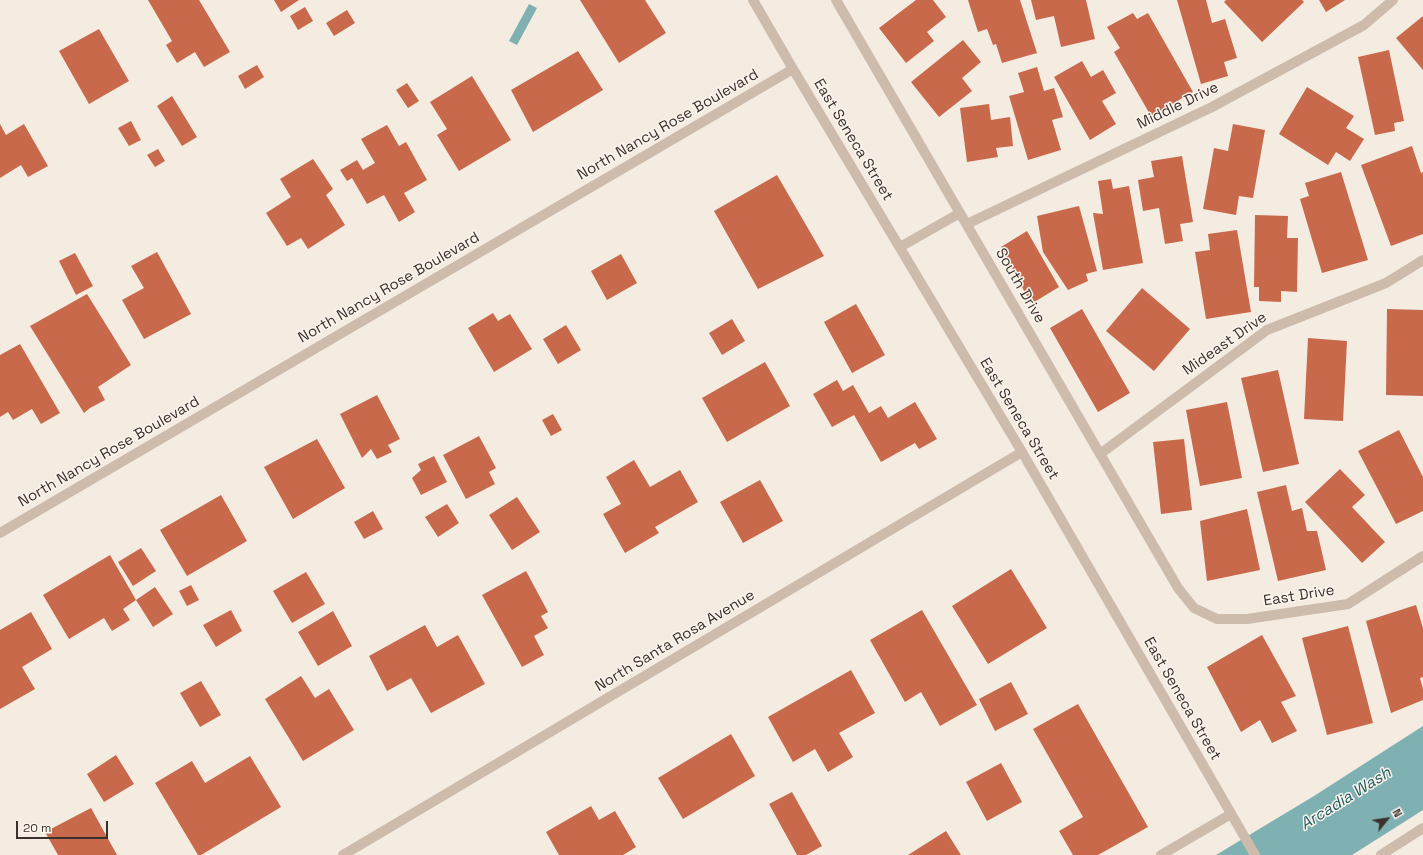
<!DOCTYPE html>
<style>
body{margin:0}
#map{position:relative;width:1423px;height:855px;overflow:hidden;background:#f4ebe1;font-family:"Space Grotesk",sans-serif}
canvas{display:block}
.north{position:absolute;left:1367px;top:799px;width:40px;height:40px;-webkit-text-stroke:3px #fbf5ee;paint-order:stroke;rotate:60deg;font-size:11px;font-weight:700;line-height:16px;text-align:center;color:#3b302b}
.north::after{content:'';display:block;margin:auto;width:14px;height:18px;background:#3b302b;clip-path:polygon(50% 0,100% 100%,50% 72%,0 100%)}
.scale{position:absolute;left:16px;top:821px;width:92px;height:18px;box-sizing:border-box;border:2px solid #3b302b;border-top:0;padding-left:5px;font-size:12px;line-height:14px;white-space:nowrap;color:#3b302b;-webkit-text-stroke:3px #fbf5ee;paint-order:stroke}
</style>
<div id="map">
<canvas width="1423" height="855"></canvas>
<div class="north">N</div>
<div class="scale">20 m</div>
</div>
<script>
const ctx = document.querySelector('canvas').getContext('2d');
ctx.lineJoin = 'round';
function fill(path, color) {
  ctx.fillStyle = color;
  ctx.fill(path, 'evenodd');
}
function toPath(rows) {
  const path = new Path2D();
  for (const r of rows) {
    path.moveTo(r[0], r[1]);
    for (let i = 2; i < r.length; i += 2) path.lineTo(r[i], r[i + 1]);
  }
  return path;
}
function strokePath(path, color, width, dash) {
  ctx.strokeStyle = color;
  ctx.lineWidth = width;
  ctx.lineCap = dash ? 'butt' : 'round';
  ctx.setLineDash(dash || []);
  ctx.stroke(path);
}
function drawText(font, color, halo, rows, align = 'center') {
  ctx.font = font + ' "Space Grotesk",sans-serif';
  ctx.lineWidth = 3;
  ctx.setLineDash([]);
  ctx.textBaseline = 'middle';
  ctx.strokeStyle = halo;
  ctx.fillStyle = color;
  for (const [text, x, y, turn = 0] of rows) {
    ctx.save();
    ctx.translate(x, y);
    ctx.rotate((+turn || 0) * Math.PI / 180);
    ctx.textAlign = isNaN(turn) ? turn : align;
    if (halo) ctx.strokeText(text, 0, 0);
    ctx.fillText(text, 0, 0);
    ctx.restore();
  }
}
const water = toPath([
 [529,4,537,8,517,45,509,41],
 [1423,726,1423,810,1352,855,1216,855,1314,796]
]);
const building = toPath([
 [148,0,199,0,230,52,204,67,195,52,177,63,166,45,172,41],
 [274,0,299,0,281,12],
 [580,0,645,0,666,33,619,63],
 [916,0,933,0,946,17,927,32,934,41,906,63,879,28],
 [968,0,1020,0,1037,53,1002,63,996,44,993,45,987,29,978,32],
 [1031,0,1086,0,1095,39,1061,47,1054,16,1036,20],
 [1177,0,1206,0,1212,23,1225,19,1237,58,1224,62,1228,76,1201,84],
 [1226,0,1302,0,1304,2,1262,42,1224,2],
 [1319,0,1345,0,1326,12],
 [305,7,313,21,298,30,290,16],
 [347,10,355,23,334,36,326,23],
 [1133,13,1137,19,1148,13,1193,92,1151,116,1114,52,1120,48,1107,27],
 [1423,16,1423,70,1396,38],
 [99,29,129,81,89,104,59,51],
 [963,40,981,62,962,78,972,91,939,117,911,82],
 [1389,50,1404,121,1394,123,1395,131,1375,135,1358,57],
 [578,51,603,90,533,132,511,90],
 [1082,61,1091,77,1103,70,1116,93,1102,101,1116,124,1090,140,1054,77],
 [257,65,264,77,245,89,238,76],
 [1037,67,1044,91,1054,88,1063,117,1052,120,1061,150,1028,160,1009,96,1024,92,1018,73],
 [472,76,511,140,459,171,437,135,447,129,430,102],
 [407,83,419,101,408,108,396,90],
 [1307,87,1354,116,1346,128,1364,139,1350,161,1336,152,1328,165,1279,134],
 [172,96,197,137,182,146,157,106],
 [989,104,991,120,1010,117,1013,146,996,148,998,157,967,162,960,108],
 [131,121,141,140,129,146,118,128],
 [0,124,6,135,24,124,48,166,28,177,21,165,0,178],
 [1233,124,1265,130,1253,198,1239,196,1236,215,1203,209,1214,148,1228,151],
 [387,125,399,146,406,142,427,180,404,193,415,212,399,222,384,195,367,204,352,178,347,181,340,170,357,160,363,170,375,163,361,139],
 [1412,146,1421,173,1423,172,1423,234,1391,246,1361,165],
 [158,149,165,161,155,167,147,155],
 [1182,156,1193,222,1180,224,1183,241,1165,244,1159,208,1143,211,1138,180,1154,177,1151,161],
 [313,159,333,189,326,195,345,225,308,249,301,238,287,246,266,213,291,197,280,179],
 [1341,172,1368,260,1322,273,1300,199,1309,196,1305,183],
 [777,175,824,256,758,289,714,211],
 [1111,179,1113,189,1129,186,1143,263,1103,270,1093,213,1103,214,1098,181],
 [1079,206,1097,271,1086,274,1088,281,1068,290,1043,252,1037,216],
 [1255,215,1288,216,1287,238,1298,238,1297,292,1281,291,1281,302,1259,301,1259,287,1254,287],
 [1237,230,1251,312,1206,319,1195,252,1210,250,1208,234],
 [1027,231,1059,287,1031,304,1001,247],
 [157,252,191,314,144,339,122,300,144,288,131,266],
 [75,253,93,286,76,295,59,261],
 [621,254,637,283,607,300,591,271],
 [1142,288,1190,329,1154,371,1106,331],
 [87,294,131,365,98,387,105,400,90,408,84,413,30,326],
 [856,304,885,355,852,373,824,322],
 [1082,309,1130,393,1098,412,1050,328],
 [1387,309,1423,310,1423,396,1386,395],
 [493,313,498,321,510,314,532,349,494,372,468,328],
 [732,319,745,341,722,355,709,333],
 [566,325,581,350,558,364,543,339],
 [1308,338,1347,341,1343,421,1304,419],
 [20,344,60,413,41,424,32,409,13,420,8,412,0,417,0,355],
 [765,362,790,406,727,442,702,398],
 [1278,370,1299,464,1263,472,1241,378],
 [837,380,843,391,853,385,869,413,881,406,888,418,915,402,937,439,919,449,915,443,881,462,854,415,832,427,813,394],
 [377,395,400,439,388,445,392,452,377,459,371,449,362,458,340,414],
 [1227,402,1242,478,1200,486,1186,410],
 [553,414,562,430,551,436,542,420],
 [1399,430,1423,477,1423,511,1396,524,1358,451],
 [479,436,496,468,489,472,495,484,466,499,443,455],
 [317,439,345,488,293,519,264,467],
 [1184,439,1192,510,1161,514,1153,442],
 [434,456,447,482,421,495,412,478,421,470,418,464],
 [634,460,650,487,680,470,698,502,655,527,659,533,625,553,603,514,621,504,606,477],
 [1340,469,1365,495,1352,507,1385,542,1362,563,1305,502],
 [760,480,783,521,743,543,720,502],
 [1286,485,1292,511,1302,508,1307,531,1317,531,1326,570,1278,581,1257,492],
 [221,495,247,541,187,576,160,530],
 [517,497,540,532,512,550,489,515],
 [447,504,459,523,438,537,425,517],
 [1247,509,1260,570,1207,581,1200,521],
 [373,511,383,529,364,539,354,522],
 [141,548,156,571,133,586,118,562],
 [110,555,136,600,123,609,130,620,112,631,104,618,69,639,43,595],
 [1011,569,1047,628,988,664,952,606],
 [526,571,548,612,541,616,548,628,534,636,544,655,522,667,482,595],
 [306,572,325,604,292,623,273,591],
 [191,585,199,600,187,606,179,591],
 [155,587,173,614,153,627,136,600],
 [1416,605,1423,628,1423,677,1420,678,1423,689,1423,700,1391,713,1366,621],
 [231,610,242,631,216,647,203,625],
 [922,610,977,705,940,726,921,692,905,702,870,640],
 [333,611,352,646,318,666,298,632],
 [31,612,52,649,22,667,35,689,0,709,0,630],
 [425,625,437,647,458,635,485,684,431,713,411,678,387,691,369,656],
 [1348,626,1373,723,1327,735,1302,638],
 [1262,635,1296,696,1281,702,1297,731,1272,743,1260,720,1241,732,1207,667],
 [851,670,875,713,839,733,853,757,828,772,815,749,793,762,768,717],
 [301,676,315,698,329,689,354,730,303,761,265,699],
 [201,681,221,715,200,727,180,693],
 [1011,682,1028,714,995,731,979,699],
 [1078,704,1148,827,1098,855,1073,855,1059,831,1083,817,1033,729],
 [731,734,755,776,683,819,658,778],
 [116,755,134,784,104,802,87,774],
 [250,756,281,807,201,855,198,855,155,783,192,761,205,783],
 [1001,763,1022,802,987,821,966,782],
 [792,792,822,846,806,855,797,855,769,804],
 [591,806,599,820,615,811,636,847,623,855,559,855,546,832],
 [91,808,117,855,58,855,45,832],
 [946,831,961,855,908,855]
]);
const service = toPath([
 [900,247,960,213],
 [1381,855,1423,828]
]);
const minor = toPath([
 [753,0,793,69,1022,452,1255,855],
 [836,0,1178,588,1194,608,1217,619,1247,619,1348,604,1423,556],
 [967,224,1212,107,1364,25,1393,0],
 [1100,454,1267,330,1386,283,1423,260],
 [0,533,793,69],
 [343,855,1022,452],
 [1161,855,1231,814]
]);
const streetNames = [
 ["Middle Drive",1178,106,-26],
 ["North Nancy Rose Boulevard",668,125,-30],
 ["East Seneca Street",853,140,59],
 ["South Drive",1020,286,60],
 ["North Nancy Rose Boulevard",389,288,-30],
 ["Mideast Drive",1225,344,-35],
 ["East Seneca Street",1019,419,59],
 ["North Nancy Rose Boulevard",109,452,-30],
 ["East Drive",1299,596,-9],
 ["North Santa Rosa Avenue",675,641,-31],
 ["East Seneca Street",1182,699,60]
];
const waterNames = [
 ["Arcadia Wash",1346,799,-32]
];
fill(water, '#7fb0b2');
fill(building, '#c8694b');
strokePath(service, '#cdbbac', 10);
strokePath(minor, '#cdbbac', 10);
drawText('15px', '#3b302b', '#fbf5ee', streetNames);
drawText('italic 16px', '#1f5a5e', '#fbf5ee', waterNames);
</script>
